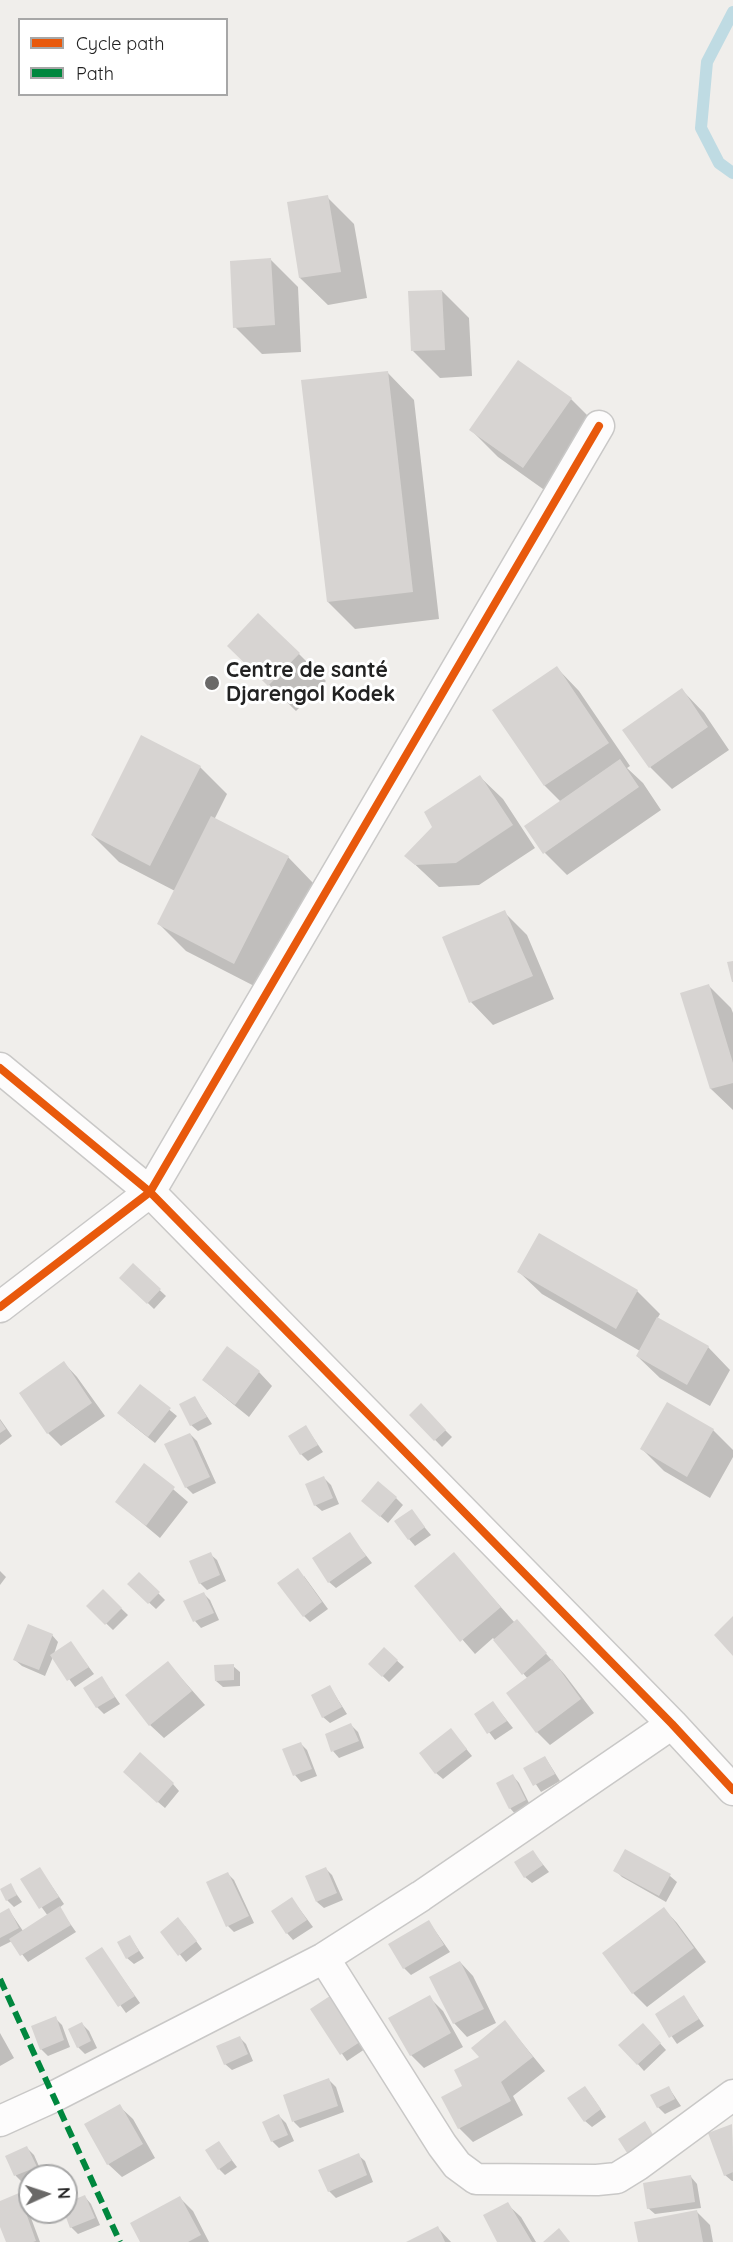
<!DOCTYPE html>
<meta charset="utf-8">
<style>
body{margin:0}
#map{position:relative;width:733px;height:2242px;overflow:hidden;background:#f0eeeb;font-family:Quicksand,sans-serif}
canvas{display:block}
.legend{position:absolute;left:18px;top:18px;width:210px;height:78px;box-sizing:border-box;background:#fff;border:2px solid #a7a7a7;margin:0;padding:8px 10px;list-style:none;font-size:18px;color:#222}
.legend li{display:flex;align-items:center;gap:12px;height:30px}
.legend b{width:30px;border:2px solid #a7a7a7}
.north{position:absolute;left:18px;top:2164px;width:60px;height:60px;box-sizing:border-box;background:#fff;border:2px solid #a7a7a7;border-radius:50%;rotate:87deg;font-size:16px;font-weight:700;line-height:24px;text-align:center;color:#222}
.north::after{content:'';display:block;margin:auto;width:21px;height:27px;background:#6a6968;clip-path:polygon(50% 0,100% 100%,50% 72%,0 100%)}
</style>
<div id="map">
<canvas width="733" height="2242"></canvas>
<ul class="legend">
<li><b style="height:8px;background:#e8590c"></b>Cycle path</li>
<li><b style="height:8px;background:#00873e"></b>Path</li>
</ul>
<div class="north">N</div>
</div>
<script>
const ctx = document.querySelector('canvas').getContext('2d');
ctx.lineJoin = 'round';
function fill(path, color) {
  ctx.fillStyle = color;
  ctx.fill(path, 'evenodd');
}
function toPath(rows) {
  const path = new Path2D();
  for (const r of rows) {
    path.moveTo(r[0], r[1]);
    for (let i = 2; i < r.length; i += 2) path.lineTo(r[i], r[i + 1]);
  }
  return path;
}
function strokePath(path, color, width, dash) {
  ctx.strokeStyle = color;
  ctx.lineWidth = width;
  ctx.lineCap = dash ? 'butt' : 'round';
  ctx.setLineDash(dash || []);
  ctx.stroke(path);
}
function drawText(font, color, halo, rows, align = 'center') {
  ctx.font = font + ' Quicksand,sans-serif';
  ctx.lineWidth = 6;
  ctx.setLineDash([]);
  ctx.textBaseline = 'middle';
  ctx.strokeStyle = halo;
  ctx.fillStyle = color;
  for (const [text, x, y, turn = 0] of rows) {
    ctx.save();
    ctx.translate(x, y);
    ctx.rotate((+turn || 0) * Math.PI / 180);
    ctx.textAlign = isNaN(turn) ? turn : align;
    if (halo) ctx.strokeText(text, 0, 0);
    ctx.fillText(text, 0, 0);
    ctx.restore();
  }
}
const shadow = toPath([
 [327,197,354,224,367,298,328,305,300,278],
 [271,260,298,287,301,352,262,354,235,327],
 [442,291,469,318,472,376,440,378,413,351],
 [518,362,571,399,598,426,550,494,498,457,471,430],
 [387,372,414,400,439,619,355,629,328,602],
 [229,646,299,654,326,681,296,711],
 [557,668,579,691,630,766,627,768,643,783,661,810,567,875,545,853,561,802,545,786,494,710],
 [682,690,704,713,729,750,672,789,650,767],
 [200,767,227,794,214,820,288,857,315,885,262,990,186,951,159,924,175,891,119,862,92,835],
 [480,777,503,799,535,848,479,885,439,887,406,856],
 [504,912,527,935,554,999,493,1025,471,1002],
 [709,986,731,1008,733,1013,733,1110,711,1089],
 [133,1265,166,1296,154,1309,122,1278],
 [519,1272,637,1291,660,1314,657,1319,708,1347,730,1370,710,1406,660,1378,637,1356,640,1351,542,1294],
 [64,1363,77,1377,105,1416,61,1446,48,1433],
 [259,1372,272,1386,249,1417,203,1380],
 [140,1386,177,1416,155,1443,126,1420],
 [195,1398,212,1424,198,1431,191,1425],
 [421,1406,452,1437,442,1447,411,1415],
 [0,1419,12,1436,0,1445],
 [306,1427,323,1452,308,1461,301,1454],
 [713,1430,733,1450,733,1457,710,1498,664,1471,642,1449],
 [190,1434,197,1441,216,1483,193,1494,186,1487],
 [145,1465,188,1502,160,1538,117,1502],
 [324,1478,331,1485,339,1504,322,1511,315,1505],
 [396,1498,403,1505,388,1523,370,1507],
 [411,1511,431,1535,415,1546,409,1539],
 [349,1534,372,1563,336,1588,329,1582],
 [210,1554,217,1560,226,1581,207,1590,200,1583],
 [454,1554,515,1623,523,1628,565,1675,594,1713,550,1745,537,1732,528,1679,493,1638,475,1654,416,1586],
 [0,1571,6,1577,0,1585],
 [139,1574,165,1600,156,1609,129,1584],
 [304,1576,328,1609,310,1622,304,1616],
 [103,1591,128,1615,113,1630,88,1606],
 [203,1593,210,1600,219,1620,201,1628,195,1621,185,1602],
 [52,1635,58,1642,54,1654,71,1643,94,1674,75,1687,53,1657,45,1676,22,1666,15,1660],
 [384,1649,404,1667,389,1682,370,1664],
 [168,1663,205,1705,164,1738,150,1725],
 [233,1666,240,1672,240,1686,223,1687,216,1681],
 [102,1678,120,1704,104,1714,97,1707],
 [330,1687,347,1714,330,1723,323,1717],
 [493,1703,513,1728,495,1740,476,1715],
 [351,1725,358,1732,364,1748,339,1758,333,1751],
 [451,1730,472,1756,443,1779,436,1773],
 [301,1744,307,1750,317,1776,301,1782,295,1775,284,1750],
 [545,1757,560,1781,541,1792,526,1769],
 [513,1776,519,1783,531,1807,516,1815,510,1808],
 [131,1779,173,1784,179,1791,165,1808],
 [533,1852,549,1872,532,1883,525,1877],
 [40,1869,64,1904,59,1908,76,1932,28,1962,12,1941,0,1947,0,1915,9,1910,23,1931,48,1916,22,1880],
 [326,1869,332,1875,343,1900,324,1908,317,1902],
 [615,1870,670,1876,677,1882,666,1902,622,1877],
 [228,1874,234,1880,254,1923,234,1932,228,1926],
 [10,1885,22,1902,14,1907,7,1900],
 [292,1899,313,1927,293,1940,287,1933],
 [664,1909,677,1923,706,1962,647,2007,633,1993,604,1954],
 [429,1922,450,1952,411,1975,404,1968],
 [185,1926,202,1949,186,1962,162,1932],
 [130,1937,144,1958,134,1964,127,1958],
 [102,1949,140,2003,126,2013,87,1959],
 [460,1962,473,1976,496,2023,467,2037,454,2023],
 [429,1997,443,2011,463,2047,424,2068,411,2055],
 [684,1997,704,2026,677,2044,657,2015],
 [312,2010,368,2047,347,2061],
 [55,2018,62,2025,70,2047,48,2056,41,2049],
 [505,2022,545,2071,513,2096,523,2115,473,2142,459,2128,443,2098,464,2087],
 [82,2024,89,2031,97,2048,85,2054,78,2047],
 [649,2031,666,2050,644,2071,621,2045],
 [0,2033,14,2058,0,2066],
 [239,2037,246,2044,253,2061,232,2070,225,2064],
 [329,2080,336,2087,344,2112,300,2128,294,2122,285,2096],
 [669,2088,681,2106,665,2114,658,2107],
 [591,2095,606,2117,592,2127,585,2121],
 [119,2106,133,2119,155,2158,122,2177,108,2164],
 [279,2116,286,2123,294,2141,279,2148,272,2141],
 [732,2126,733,2181,732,2181,725,2175],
 [219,2143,237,2167,225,2175,219,2169],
 [27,2148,34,2155,42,2173,30,2176,30,2179,22,2182,16,2176,7,2157],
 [358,2155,365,2161,373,2182,336,2198,329,2191],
 [691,2177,697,2184,701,2208,655,2214,648,2208],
 [18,2195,25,2202,40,2242,8,2242,0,2223,0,2202],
 [85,2197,91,2204,100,2225,78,2234,71,2227,65,2212,66,2205],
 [180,2198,193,2211,209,2242,141,2242],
 [507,2204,521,2217,536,2242,498,2242],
 [696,2211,710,2225,713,2242,640,2242],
 [438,2228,451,2242,409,2242]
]);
const stream = toPath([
 [733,12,707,62,701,128,719,163,733,173]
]);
const building = toPath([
 [328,195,341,272,299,278,287,202],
 [271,258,275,325,233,328,230,261],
 [442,290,445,350,411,351,408,291],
 [518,360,572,398,523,468,469,430],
 [388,371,413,592,327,602,301,380],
 [258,613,300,653,268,686,227,646],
 [557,666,609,743,544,786,492,710],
 [682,688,708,727,649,768,622,730],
 [141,735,201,766,150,866,91,835],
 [620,759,639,787,543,854,524,826],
 [480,775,513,825,456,863,415,865,404,856,432,827,424,812],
 [211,816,289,856,234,964,157,924],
 [505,910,533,976,469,1003,442,937],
 [733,961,733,982,732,982,727,962],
 [709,984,733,1063,733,1083,710,1089,680,993],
 [539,1233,638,1290,616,1329,517,1272],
 [133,1263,161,1289,147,1304,119,1278],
 [657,1317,709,1346,687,1385,636,1356],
 [227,1346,260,1371,235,1405,202,1380],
 [64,1361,92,1403,47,1434,19,1393],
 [140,1384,171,1408,148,1437,117,1413],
 [195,1396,207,1417,190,1426,179,1404],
 [667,1402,714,1429,687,1477,640,1449],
 [421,1403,446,1430,434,1441,409,1415],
 [0,1420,6,1429,0,1433],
 [306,1425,318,1445,300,1455,288,1436],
 [190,1433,210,1477,185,1488,164,1444],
 [144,1463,175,1487,146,1526,115,1502],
 [324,1476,333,1498,314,1506,305,1484],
 [378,1481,397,1497,380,1517,361,1501],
 [412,1509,425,1527,408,1540,394,1521],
 [350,1532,366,1556,328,1583,312,1558],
 [211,1552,220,1575,199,1584,189,1561],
 [454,1552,501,1607,460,1642,414,1586],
 [298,1568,322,1602,303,1617,277,1583],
 [139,1572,160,1592,148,1604,127,1584],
 [103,1589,122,1608,105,1625,86,1606],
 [204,1592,214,1613,193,1622,183,1601],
 [733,1616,733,1656,714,1635],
 [517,1619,547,1653,522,1675,493,1640],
 [28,1624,53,1634,39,1670,13,1660],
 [71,1641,89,1667,67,1681,50,1655],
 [384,1647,398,1660,382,1677,368,1664],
 [552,1659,581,1699,536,1733,506,1693],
 [168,1661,192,1691,149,1726,125,1695],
 [234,1664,234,1680,215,1681,214,1665],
 [102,1676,115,1697,96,1708,83,1688],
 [330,1685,342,1707,322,1718,311,1695],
 [493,1701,507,1721,487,1734,474,1714],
 [351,1723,359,1741,331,1752,325,1734],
 [451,1728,467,1749,435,1774,419,1753],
 [301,1742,312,1769,293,1776,282,1749],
 [140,1752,174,1783,157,1803,123,1772],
 [545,1756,555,1774,533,1786,523,1768],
 [513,1774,526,1800,509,1809,496,1783],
 [625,1849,671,1874,659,1896,613,1871],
 [533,1850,543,1865,524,1878,514,1862],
 [40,1867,59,1897,39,1909,20,1879],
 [326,1867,337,1893,316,1902,305,1876],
 [228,1872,249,1916,226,1927,206,1882],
 [11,1883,17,1895,6,1901,0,1889],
 [292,1897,307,1920,286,1934,271,1911],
 [60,1906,71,1925,20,1956,9,1939],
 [664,1907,694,1948,632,1994,602,1953],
 [9,1908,19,1928,0,1938,0,1913],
 [178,1917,197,1941,178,1956,160,1932],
 [429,1920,444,1945,403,1969,388,1944],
 [130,1935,139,1951,126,1959,117,1942],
 [102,1947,135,1996,118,2007,85,1958],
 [460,1961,484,2009,453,2024,429,1977],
 [333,1994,363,2040,340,2055,310,2009],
 [430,1995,451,2033,410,2056,388,2018],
 [684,1995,699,2019,669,2038,655,2014],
 [56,2016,64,2040,40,2050,31,2026],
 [505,2020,533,2057,501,2082,511,2101,458,2129,441,2097,462,2086,454,2070,479,2057,471,2048],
 [82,2022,91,2041,77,2048,68,2029],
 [643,2023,661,2043,637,2065,618,2045],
 [240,2036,248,2054,224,2065,216,2046],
 [329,2078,338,2106,292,2122,283,2095],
 [585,2086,601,2109,584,2122,567,2098],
 [669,2086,675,2099,657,2108,650,2095],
 [120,2104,143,2144,107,2165,84,2124],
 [279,2114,288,2135,271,2142,262,2122],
 [645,2121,658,2143,631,2159,618,2139],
 [732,2124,733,2172,724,2176,708,2133],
 [219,2141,232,2160,218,2170,205,2150],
 [27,2146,37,2167,14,2176,5,2156],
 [359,2153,367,2175,328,2192,318,2170],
 [691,2175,695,2202,647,2209,643,2183],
 [19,2193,36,2241,33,2242,6,2242,0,2227,0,2201],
 [85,2195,95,2218,70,2228,64,2212,66,2212,66,2203],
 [180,2196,201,2235,188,2242,140,2242,130,2223],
 [508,2202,532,2242,497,2242,483,2215],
 [697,2210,703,2242,638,2242,634,2222],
 [438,2226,445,2242,406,2242],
 [559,2228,570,2242,543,2242]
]);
const minor = toPath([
 [0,1068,150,1192,672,1724,733,1790],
 [0,1307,150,1192,599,426],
 [324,1958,442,2145,457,2165,476,2179,597,2180,617,2178,638,2165,733,2095],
 [0,2121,53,2097,324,1958,421,1896,672,1724]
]);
const quiet = toPath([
 [0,1979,120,2242]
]);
const cycleway = toPath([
 [0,1068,150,1192,672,1724,733,1790],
 [0,1307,150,1192,599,426]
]);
const markers = [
 [212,683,8,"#6a6968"]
];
const poiNames = [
 ["Centre de santé",226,671],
 ["Djarengol Kodek",226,695]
];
fill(shadow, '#0003');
strokePath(stream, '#bfdbe3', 12);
fill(building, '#d7d4d2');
strokePath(minor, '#c9c8c7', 33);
strokePath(minor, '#fdfcfc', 30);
strokePath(quiet, '#00873e', 6, [12, 6]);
strokePath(cycleway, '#e8590c', 8);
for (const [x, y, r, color] of markers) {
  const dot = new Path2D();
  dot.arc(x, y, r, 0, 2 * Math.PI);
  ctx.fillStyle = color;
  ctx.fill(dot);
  strokePath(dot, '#fff', 2);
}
drawText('bold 21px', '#222', '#fff', poiNames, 'left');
</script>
